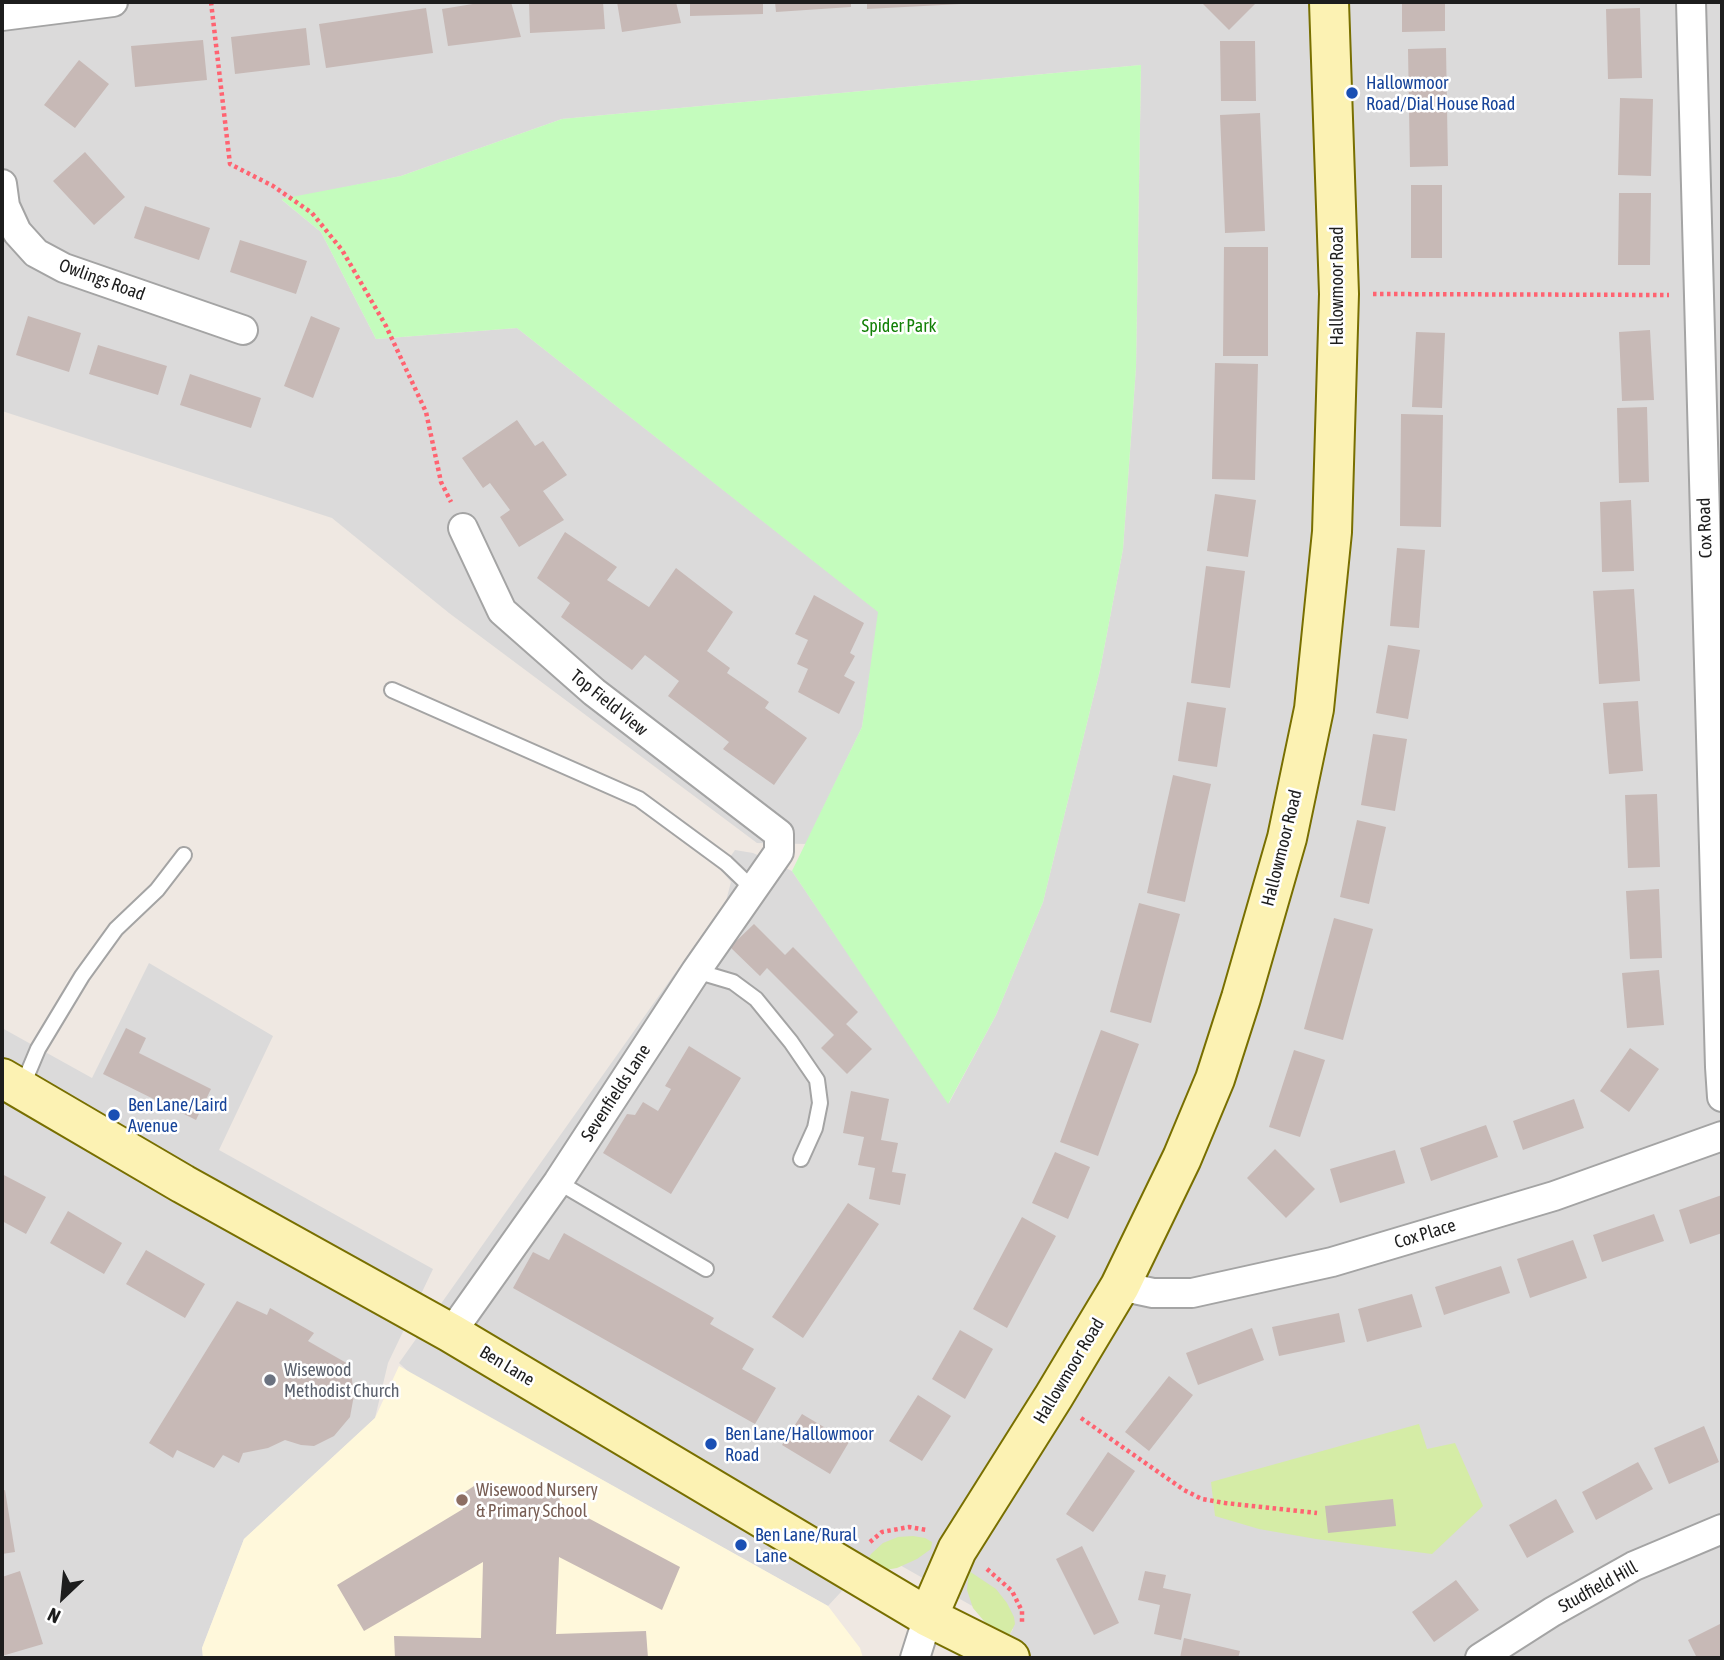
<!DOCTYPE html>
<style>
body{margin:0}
#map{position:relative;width:1724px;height:1660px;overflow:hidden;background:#efe8e2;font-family:"Asap Condensed",sans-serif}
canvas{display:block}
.frame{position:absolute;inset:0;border:4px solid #1d1d1d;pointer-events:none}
.north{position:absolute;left:28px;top:1562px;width:70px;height:70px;-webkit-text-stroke:5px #fff;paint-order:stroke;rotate:206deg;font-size:19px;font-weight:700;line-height:28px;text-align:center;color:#1d1d1d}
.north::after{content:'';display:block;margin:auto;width:24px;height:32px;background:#1d1d1d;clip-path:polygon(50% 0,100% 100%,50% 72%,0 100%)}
</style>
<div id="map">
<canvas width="1724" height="1660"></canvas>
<div class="frame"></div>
<div class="north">N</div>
</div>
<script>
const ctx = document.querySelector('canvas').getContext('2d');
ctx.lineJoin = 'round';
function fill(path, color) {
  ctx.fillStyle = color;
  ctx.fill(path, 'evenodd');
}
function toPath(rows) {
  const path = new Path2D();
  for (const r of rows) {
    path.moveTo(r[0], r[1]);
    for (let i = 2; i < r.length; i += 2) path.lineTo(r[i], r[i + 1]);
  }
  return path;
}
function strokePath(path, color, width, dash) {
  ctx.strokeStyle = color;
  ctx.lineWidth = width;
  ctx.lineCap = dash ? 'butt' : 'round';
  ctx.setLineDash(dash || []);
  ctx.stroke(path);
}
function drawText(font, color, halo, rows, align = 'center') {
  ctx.font = font + ' "Asap Condensed",sans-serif';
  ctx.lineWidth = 5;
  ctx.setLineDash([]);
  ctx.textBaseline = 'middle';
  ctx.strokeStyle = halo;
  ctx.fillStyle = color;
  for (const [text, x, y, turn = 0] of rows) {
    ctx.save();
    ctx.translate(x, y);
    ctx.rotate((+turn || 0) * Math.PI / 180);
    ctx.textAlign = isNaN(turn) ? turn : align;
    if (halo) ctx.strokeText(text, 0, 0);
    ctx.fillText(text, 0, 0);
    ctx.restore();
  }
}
const residential = toPath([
 [2,2,1722,2,1722,1658,1004,1658,1008,1638,1013,1629,875,1551,864,1567,828,1606,411,1374,399,1363,726,901,731,882,721,870,735,850,753,853,792,871,949,1103,996,1015,1043,902,1100,670,1123,549,1136,367,1141,65,562,119,401,176,282,200,321,232,376,339,517,328,879,612,862,727,806,844,757,843,449,613,332,518,2,411],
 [149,963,273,1036,219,1150,433,1269,388,1363,375,1418,244,1539,202,1648,203,1658,2,1658,2,1028,92,1078]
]);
const education = toPath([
 [399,1366,828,1606,860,1648,863,1658,203,1658,202,1648,244,1539,375,1418]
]);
const grass = toPath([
 [1419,1424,1427,1449,1455,1443,1483,1506,1432,1554,1316,1539,1259,1529,1215,1516,1211,1482],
 [913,1536,925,1538,932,1542,931,1549,917,1559,897,1568,885,1570,864,1567,871,1554,883,1543,898,1537],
 [969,1571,996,1589,1007,1603,1014,1617,1015,1624,1008,1638,989,1627,973,1608,967,1590]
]);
const park = toPath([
 [1141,65,1136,367,1123,549,1100,670,1043,902,996,1015,948,1104,792,871,862,727,878,612,517,328,376,339,321,232,281,199,401,176,562,119]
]);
const building = toPath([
 [485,2,511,2,521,37,448,46,442,9],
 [529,2,603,2,605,29,530,33],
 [617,2,676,2,681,23,622,32],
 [690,2,763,2,763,14,690,16],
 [775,2,851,2,851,7,776,12],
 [867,2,961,2,961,4,867,9],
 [1201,2,1257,2,1229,30],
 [1402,2,1445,2,1445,31,1402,32],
 [426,8,433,53,326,68,319,24],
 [1640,8,1642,78,1608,79,1606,9],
 [306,28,310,65,235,74,231,37],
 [203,40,207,80,135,87,131,46],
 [1220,41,1255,41,1256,101,1221,101],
 [1446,48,1448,166,1410,167,1408,49],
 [79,60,109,84,75,128,44,105],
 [1620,98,1653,99,1651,176,1618,175],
 [1260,113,1265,231,1225,233,1220,115],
 [85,152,125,197,94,225,53,181],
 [1411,185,1442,185,1442,258,1411,258],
 [1619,193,1651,193,1650,265,1618,265],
 [145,206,210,228,199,260,134,238],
 [240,240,307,261,296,294,230,272],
 [1224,247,1268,247,1268,356,1223,356],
 [28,316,81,333,69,372,16,355],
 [311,316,340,328,313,398,284,386],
 [1650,330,1654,400,1622,401,1619,332],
 [1416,332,1445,333,1442,408,1412,407],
 [98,345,167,366,158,395,89,374],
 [1215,363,1258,364,1255,480,1212,479],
 [190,374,261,398,251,428,180,405],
 [1647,407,1649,482,1619,483,1617,408],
 [1401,414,1443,415,1441,527,1400,526],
 [517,420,535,446,543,441,567,475,543,491,564,520,519,547,500,517,510,510,490,483,483,488,462,458],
 [1215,494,1256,500,1248,557,1207,551],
 [1631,500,1634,571,1602,572,1600,502],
 [565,532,617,567,607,580,649,607,676,568,733,612,707,651,730,668,727,673,769,702,765,708,807,738,774,785,723,749,729,742,668,696,679,681,645,655,632,670,561,617,570,603,537,578],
 [1397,548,1425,550,1419,628,1390,626],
 [1206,566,1245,571,1230,688,1191,683],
 [1634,589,1640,681,1599,684,1593,591],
 [814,595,864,623,850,653,855,656,844,676,855,682,839,714,798,692,808,669,797,664,808,640,795,634],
 [1388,645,1420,650,1408,719,1376,713],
 [1638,701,1643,771,1609,774,1603,703],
 [1187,702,1226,708,1217,767,1178,761],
 [1373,734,1407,739,1395,811,1361,805],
 [1173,775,1211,784,1185,902,1147,893],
 [1657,794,1660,867,1628,868,1625,795],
 [1357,820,1386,827,1369,904,1340,897],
 [1659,889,1662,958,1630,959,1626,891],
 [1139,903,1180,914,1151,1023,1110,1012],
 [1334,918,1373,929,1343,1040,1304,1029],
 [754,924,785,955,793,947,858,1012,846,1024,872,1049,847,1074,821,1048,834,1035,767,968,760,976,730,947],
 [1659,970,1664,1025,1627,1028,1622,973],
 [126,1028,146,1038,139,1053,211,1089,196,1120,103,1074],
 [1101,1030,1139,1044,1098,1156,1060,1142],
 [689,1046,741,1078,671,1194,603,1153,627,1114,635,1115,643,1102,658,1111,671,1089,665,1086],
 [1630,1048,1659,1069,1629,1112,1600,1091],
 [1294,1050,1325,1060,1300,1137,1269,1127],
 [851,1091,889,1099,881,1140,898,1143,892,1172,906,1174,900,1205,869,1199,875,1168,858,1165,864,1137,843,1133],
 [1574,1099,1584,1128,1523,1150,1513,1121],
 [1486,1125,1498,1157,1431,1181,1420,1148],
 [1275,1149,1315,1189,1286,1218,1247,1178],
 [1395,1150,1405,1183,1340,1203,1330,1169],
 [1055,1152,1090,1167,1068,1219,1032,1203],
 [2,1174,46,1197,26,1234,2,1221],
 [1722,1195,1722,1233,1690,1244,1679,1210],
 [848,1203,879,1224,803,1338,772,1317],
 [68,1211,122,1243,104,1274,50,1243],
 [1654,1214,1664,1241,1602,1262,1593,1235],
 [1022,1217,1056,1236,1007,1328,973,1309],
 [564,1233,714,1318,710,1324,754,1349,742,1369,776,1388,755,1424,513,1288,533,1252,549,1260],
 [1573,1240,1587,1278,1530,1298,1517,1259],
 [146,1250,205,1284,185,1318,126,1284],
 [1501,1266,1510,1293,1444,1315,1435,1287],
 [1412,1294,1422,1327,1367,1342,1358,1309],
 [237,1301,267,1315,270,1308,314,1333,308,1341,350,1365,354,1395,350,1417,334,1436,314,1446,301,1445,285,1440,268,1448,243,1453,239,1463,223,1455,214,1468,177,1450,173,1458,149,1443],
 [1339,1313,1345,1342,1279,1356,1272,1327],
 [1252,1328,1264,1360,1198,1385,1186,1353],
 [960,1330,993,1349,965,1399,932,1379],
 [1169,1376,1193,1395,1149,1451,1125,1432],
 [918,1395,951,1416,922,1461,889,1441],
 [802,1414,849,1442,830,1474,782,1445],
 [1704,1426,1719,1462,1669,1484,1654,1448],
 [1108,1452,1135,1471,1093,1532,1066,1514],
 [1638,1462,1653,1489,1596,1520,1582,1492],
 [474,1486,559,1490,560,1503,680,1567,662,1610,559,1557,556,1634,646,1631,648,1658,395,1658,394,1636,481,1638,483,1562,364,1631,337,1585,463,1509,456,1498],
 [5,1490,15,1552,2,1554,2,1491],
 [1393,1499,1396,1526,1328,1533,1325,1506],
 [1556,1499,1574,1532,1527,1558,1509,1525],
 [1082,1546,1119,1623,1094,1635,1056,1559],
 [20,1571,43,1644,2,1656,2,1577],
 [1145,1571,1166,1575,1163,1588,1191,1594,1181,1640,1154,1634,1160,1605,1138,1600],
 [1456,1580,1479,1610,1434,1642,1412,1612],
 [1722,1623,1722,1658,1697,1658,1688,1640],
 [1184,1638,1240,1651,1238,1658,1180,1658]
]);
const path = toPath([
 [211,2,230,164,273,186,312,213,342,250,386,326,426,412,441,482,451,502],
 [1373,294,1669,295],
 [1081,1418,1184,1490,1202,1499,1225,1503,1317,1513],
 [870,1542,882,1532,909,1527,927,1530],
 [987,1569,1012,1591,1022,1611,1022,1624]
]);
const lane = toPath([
 [392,690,639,799,726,863,753,889],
 [696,971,733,982,756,999,791,1042,817,1080,820,1103,815,1128,801,1159],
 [22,1087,38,1049,82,976,116,929,157,890,184,855],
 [558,1182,706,1269]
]);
const street = toPath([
 [1691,2,1720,1067,1722,1097],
 [2,16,113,2],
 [2,184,5,206,17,232,36,253,64,268,243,330],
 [1120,1286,1153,1293,1192,1293,1332,1262,1554,1196,1722,1136],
 [451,1333,558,1182,696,971,779,852,779,834,594,692,502,611,463,528],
 [915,1658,928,1617],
 [1480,1658,1552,1612,1634,1566,1722,1529]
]);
const secondary = toPath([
 [2,1078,183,1184,451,1333,928,1617,1010,1658],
 [928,1617,957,1550,1054,1396,1120,1286,1182,1158,1215,1079,1241,998,1287,838,1314,709,1332,532,1339,294,1329,2]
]);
const markers = [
 [1352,93,7,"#1a4fb4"],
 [114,1115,7,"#1a4fb4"],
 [270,1380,7,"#6b7280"],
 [711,1444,7,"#1a4fb4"],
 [462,1500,7,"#8d6e63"],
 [741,1545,7,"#1a4fb4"]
];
const transitNames = [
 ["Hallowmoor",1366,83],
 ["Road/Dial House Road",1366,104],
 ["Ben Lane/Laird",128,1105],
 ["Avenue",128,1126],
 ["Ben Lane/Hallowmoor",725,1434],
 ["Road",725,1455],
 ["Ben Lane/Rural",755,1535],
 ["Lane",755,1556]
];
const streetNames = [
 ["Owlings Road",102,280,20],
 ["Hallowmoor Road",1337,286,-90],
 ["Cox Road",1705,528,-92],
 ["Top Field View",609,703,39],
 ["Hallowmoor Road",1282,848,-76],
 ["Sevenfields Lane",616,1093,-57],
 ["Cox Place",1425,1234,-17],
 ["Ben Lane",507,1366,31],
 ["Hallowmoor Road",1069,1371,-59],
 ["Studfield Hill",1598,1587,-29]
];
const parkNames = [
 ["Spider Park",899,326]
];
const worshipNames = [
 ["Wisewood",284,1370],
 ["Methodist Church",284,1391]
];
const educationNames = [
 ["Wisewood Nursery",476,1490],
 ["& Primary School",476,1511]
];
fill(residential, '#dbdada');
fill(education, '#fff8db');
fill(grass, '#d5eca6');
fill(park, '#c4fcbd');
fill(building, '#c7b9b6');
strokePath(lane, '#a4a4a4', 18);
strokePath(street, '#a4a4a4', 32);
strokePath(secondary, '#786f00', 42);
strokePath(path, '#ff6371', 4.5, [3.5, 3.5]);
strokePath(lane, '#fff', 14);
strokePath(street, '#fff', 28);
strokePath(secondary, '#fcf2b3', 38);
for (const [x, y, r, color] of markers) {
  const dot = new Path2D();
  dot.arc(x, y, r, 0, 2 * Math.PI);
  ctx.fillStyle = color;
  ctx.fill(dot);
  strokePath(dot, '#fff', 2.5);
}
drawText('18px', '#164399', '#fff', transitNames, 'left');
drawText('18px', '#1d1d1d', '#fff', streetNames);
drawText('18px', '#138007', '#fff', parkNames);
drawText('18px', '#5b616d', '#fff', worshipNames, 'left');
drawText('18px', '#785e54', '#fff', educationNames, 'left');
</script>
